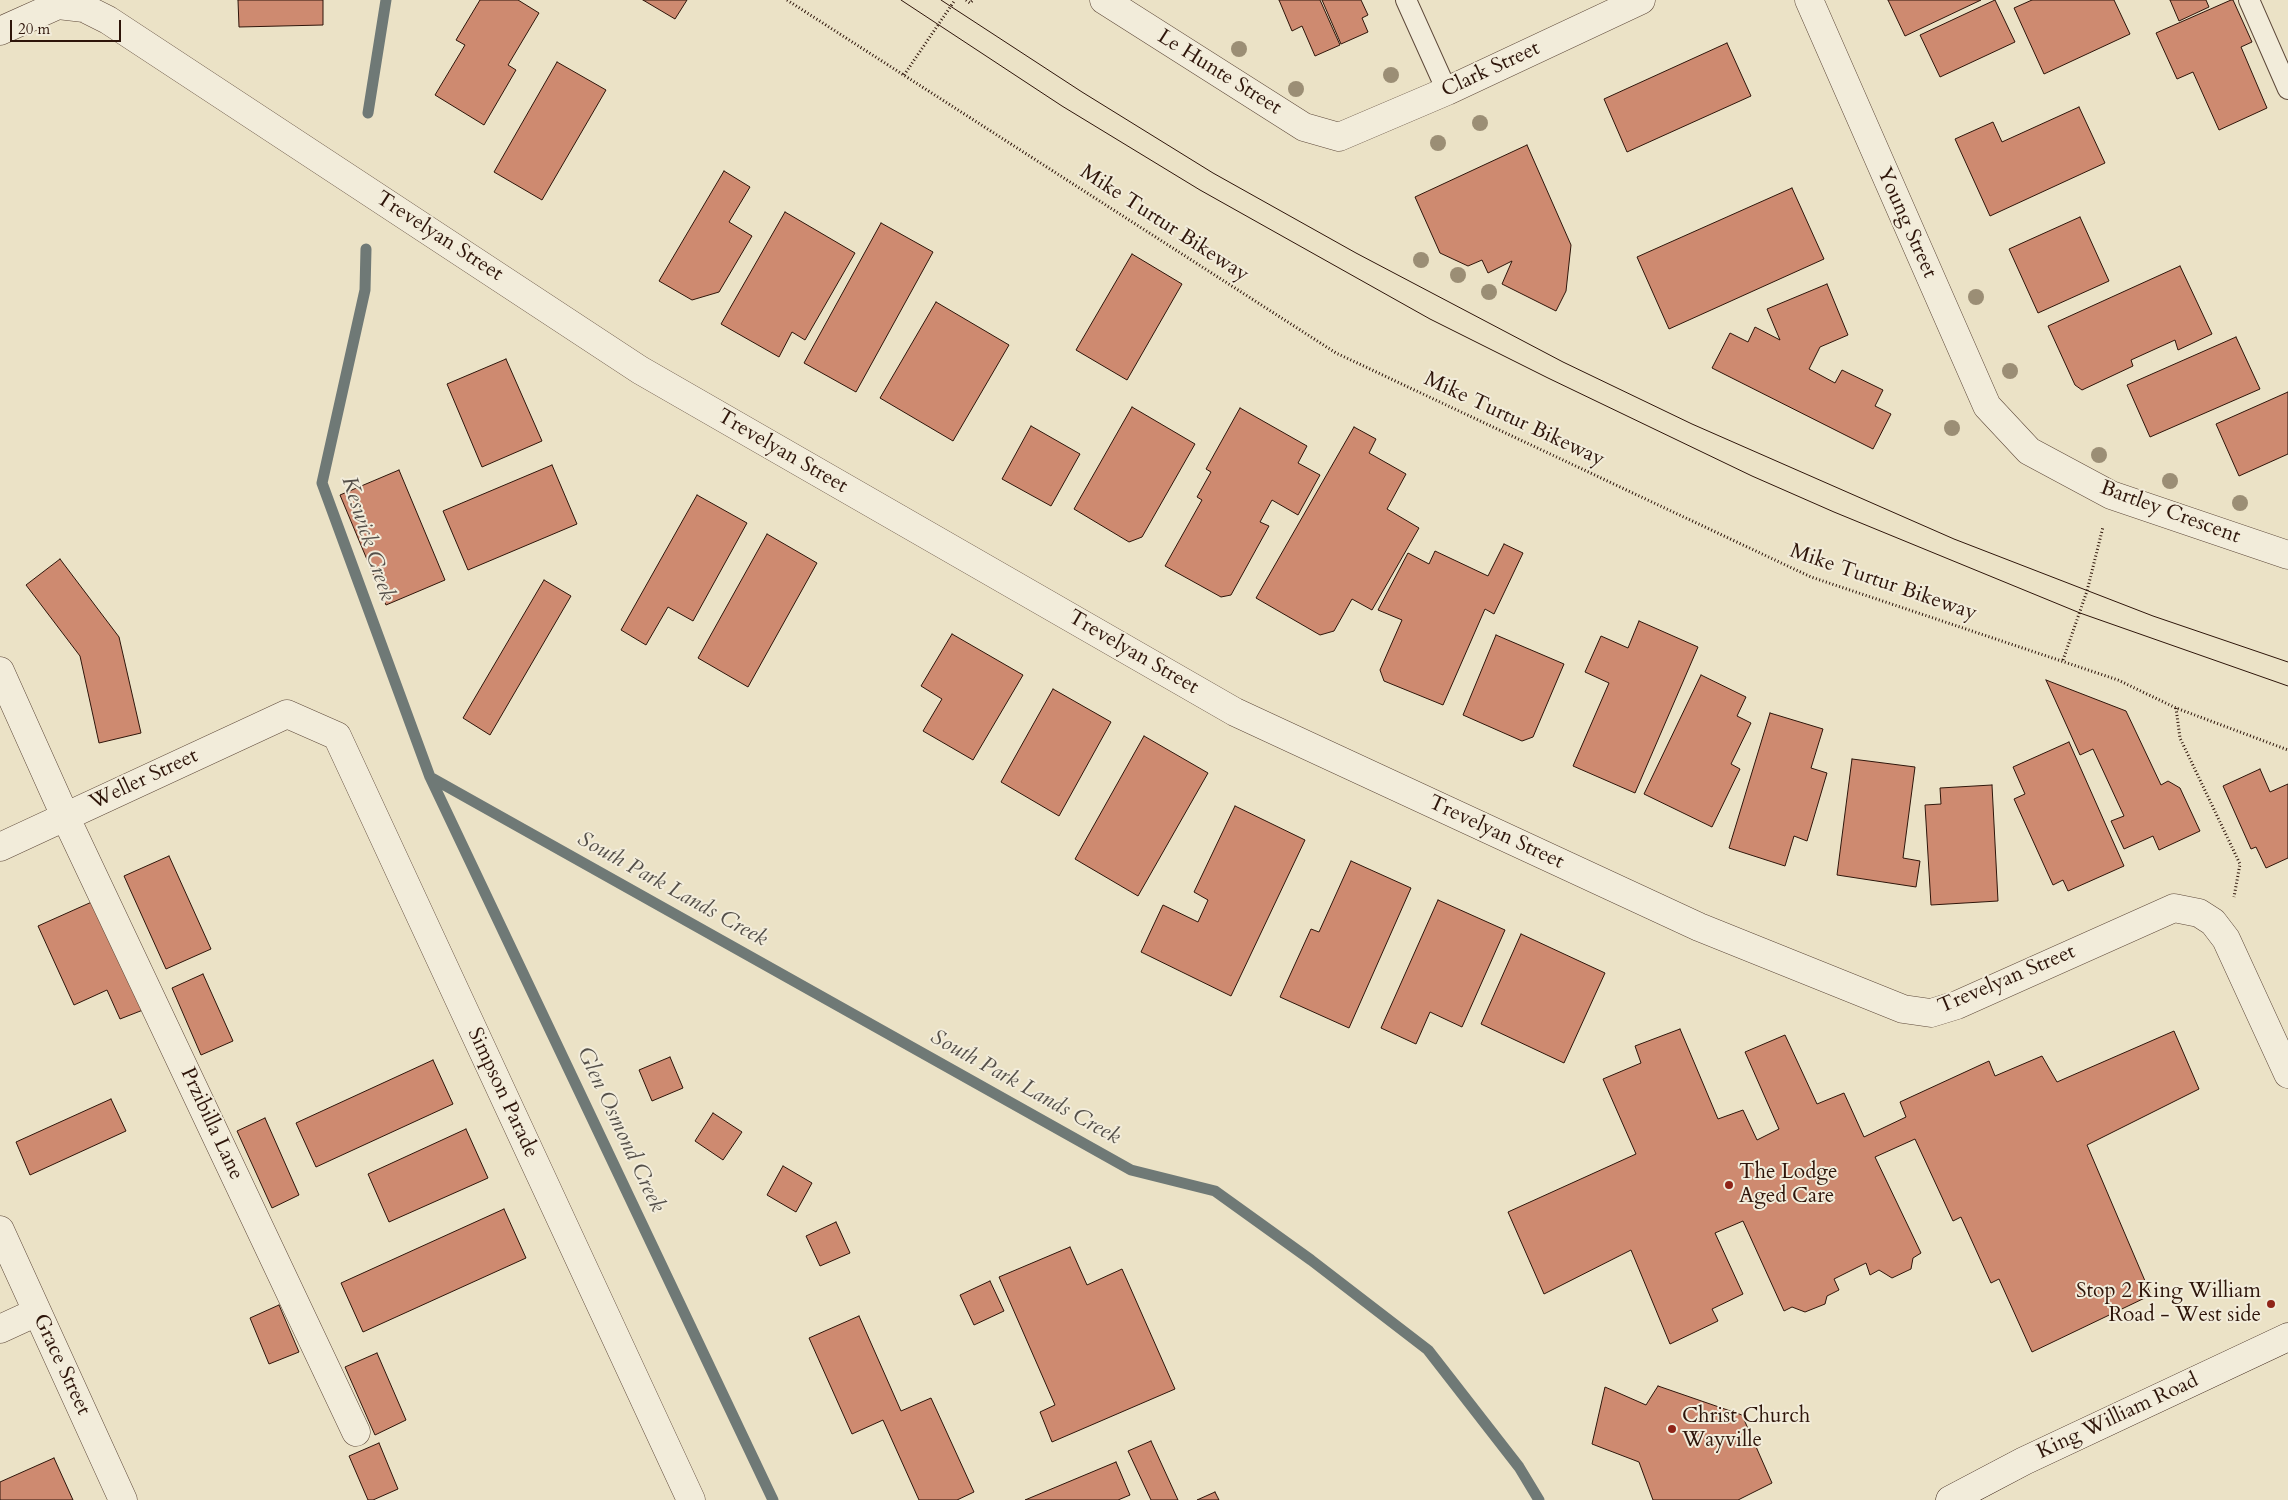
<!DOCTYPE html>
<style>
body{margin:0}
#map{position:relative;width:2288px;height:1500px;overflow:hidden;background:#ebe2c6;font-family:Cardo,serif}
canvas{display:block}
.scale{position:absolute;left:10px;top:20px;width:111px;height:22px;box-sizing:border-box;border:2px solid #2e150a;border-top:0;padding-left:6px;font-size:15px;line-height:18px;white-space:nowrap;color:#2e150a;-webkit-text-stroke:4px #f2ecda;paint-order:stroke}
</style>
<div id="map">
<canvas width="2288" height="1500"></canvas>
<div class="scale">20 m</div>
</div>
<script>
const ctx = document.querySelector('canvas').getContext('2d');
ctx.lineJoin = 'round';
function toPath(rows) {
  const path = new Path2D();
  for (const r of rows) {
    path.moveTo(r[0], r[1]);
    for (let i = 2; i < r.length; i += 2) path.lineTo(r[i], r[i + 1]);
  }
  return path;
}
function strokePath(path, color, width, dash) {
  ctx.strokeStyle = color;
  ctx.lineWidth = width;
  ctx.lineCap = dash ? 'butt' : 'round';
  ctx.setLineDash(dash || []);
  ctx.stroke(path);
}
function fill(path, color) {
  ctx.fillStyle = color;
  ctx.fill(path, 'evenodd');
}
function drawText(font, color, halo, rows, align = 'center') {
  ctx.font = font + ' Cardo,serif';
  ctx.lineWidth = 4;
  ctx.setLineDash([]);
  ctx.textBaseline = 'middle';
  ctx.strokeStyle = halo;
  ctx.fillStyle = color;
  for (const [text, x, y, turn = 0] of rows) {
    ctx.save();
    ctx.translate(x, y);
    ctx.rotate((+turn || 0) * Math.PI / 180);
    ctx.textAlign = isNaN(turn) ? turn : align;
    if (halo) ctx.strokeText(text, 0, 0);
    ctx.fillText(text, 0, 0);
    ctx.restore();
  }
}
const stream = toPath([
 [368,113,386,0],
 [366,249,365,290,322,483,430,777,773,1500],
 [430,777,1131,1170,1215,1191,1311,1260,1428,1350,1519,1467,1539,1500]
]);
const building = toPath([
 [238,0,323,0,323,25,239,27,238,0],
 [480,0,518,0,539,13,508,65,516,70,484,125,435,95,465,45,456,40,480,0],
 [643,0,687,0,675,19,643,0],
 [1279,0,1320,0,1340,45,1315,56,1302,26,1292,31,1279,0],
 [1322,0,1361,0,1368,15,1362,18,1368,32,1341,44,1322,0],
 [1888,0,1981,0,1905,36,1888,0],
 [1995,0,2015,42,1940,77,1920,35,1995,0],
 [2032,0,2114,0,2130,34,2044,74,2014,8,2032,0],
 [2170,0,2206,0,2209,7,2179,21,2170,0],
 [2231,0,2233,0,2252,42,2241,47,2267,108,2219,130,2193,72,2177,79,2156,33,2231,0],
 [1727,43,1751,96,1627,152,1604,99,1727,43],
 [557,62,606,90,542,200,494,172,557,62],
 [2079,107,2105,163,1990,216,1955,139,1993,122,2002,142,2079,107],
 [1527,145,1571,245,1566,291,1556,311,1502,284,1512,261,1488,273,1482,260,1468,266,1440,253,1415,197,1527,145],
 [724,171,750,187,729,222,752,236,719,292,692,300,659,281,724,171],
 [1792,188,1824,259,1669,329,1637,257,1792,188],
 [785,212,855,253,805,340,792,332,779,357,721,324,785,212],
 [2080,217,2109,281,2038,313,2009,249,2080,217],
 [881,223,933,252,856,392,804,363,881,223],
 [1132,254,1182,284,1127,380,1076,350,1132,254],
 [2180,266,2212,334,2178,350,2175,340,2131,360,2133,366,2082,390,2075,385,2048,326,2180,266],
 [1827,284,1848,335,1820,347,1809,369,1835,383,1842,370,1883,390,1875,406,1891,414,1873,449,1712,368,1730,333,1748,342,1755,327,1780,340,1767,309,1827,284],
 [936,302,1009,345,953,441,880,398,936,302],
 [2236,337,2260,389,2150,437,2127,385,2236,337],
 [506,359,542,441,482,467,447,384,506,359],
 [2288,392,2288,454,2239,476,2216,424,2288,392],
 [1132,407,1195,444,1142,537,1129,542,1074,509,1132,407],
 [1240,408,1307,446,1298,463,1320,475,1298,515,1272,500,1260,522,1269,526,1231,595,1221,597,1165,566,1202,500,1197,497,1211,472,1206,469,1240,408],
 [1031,426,1080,454,1051,506,1002,479,1031,426],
 [1354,427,1376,439,1369,453,1406,474,1387,509,1419,528,1372,610,1352,599,1334,631,1320,635,1256,598,1354,427],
 [552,465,577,524,468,570,443,511,552,465],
 [399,470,445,580,386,605,340,495,399,470],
 [697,495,747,523,693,621,668,607,646,645,621,630,697,495],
 [767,534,817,563,748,687,698,658,767,534],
 [1504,544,1523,553,1494,614,1485,609,1443,705,1384,681,1380,670,1402,620,1378,610,1408,553,1429,564,1435,551,1488,576,1504,544],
 [60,559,119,637,141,733,99,743,80,656,26,585,60,559],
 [544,580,571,596,490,735,463,718,544,580],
 [1639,621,1698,647,1635,793,1573,766,1609,683,1585,672,1601,636,1628,648,1639,621],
 [952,634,1023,675,973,760,923,731,942,699,921,686,952,634],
 [1496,635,1564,664,1533,737,1522,741,1463,715,1496,635],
 [1701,675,1746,697,1737,716,1751,723,1731,764,1740,769,1712,827,1644,794,1701,675],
 [2046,680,2126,711,2161,785,2168,781,2180,788,2200,831,2159,850,2153,836,2124,849,2111,821,2124,816,2093,749,2080,755,2046,680],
 [1053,689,1111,722,1059,816,1001,782,1053,689],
 [1770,713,1823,729,1811,768,1827,773,1807,841,1794,836,1785,866,1729,848,1770,713],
 [1144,736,1208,773,1138,896,1075,859,1144,736],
 [2069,742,2124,866,2068,891,2063,880,2053,885,2014,799,2025,794,2013,767,2069,742],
 [1852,759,1915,767,1903,858,1920,861,1916,887,1837,875,1852,759],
 [2260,769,2270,792,2288,784,2288,858,2266,868,2256,847,2251,849,2223,786,2260,769],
 [1992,785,1998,901,1931,905,1925,805,1941,804,1940,788,1992,785],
 [1235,806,1305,840,1231,996,1141,952,1163,905,1198,922,1208,900,1194,892,1235,806],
 [169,856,211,949,166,969,124,876,169,856],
 [1351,861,1411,888,1349,1028,1280,997,1311,929,1319,932,1351,861],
 [1438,900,1505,930,1462,1027,1430,1012,1416,1044,1381,1028,1438,900],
 [94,901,143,1010,120,1019,107,990,74,1005,38,926,94,901],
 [1521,934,1605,973,1564,1063,1481,1024,1521,934],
 [203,974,233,1041,201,1055,172,988,203,974],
 [1680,1029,1718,1119,1743,1110,1757,1140,1779,1129,1745,1052,1785,1035,1817,1104,1844,1093,1864,1137,1906,1117,1900,1102,1989,1061,1995,1076,2042,1056,2057,1082,2174,1031,2199,1089,2087,1145,2151,1295,2032,1352,1999,1279,1991,1283,1961,1217,1953,1221,1915,1139,1875,1157,1921,1253,1913,1258,1911,1269,1892,1278,1879,1270,1870,1275,1866,1263,1834,1279,1839,1290,1827,1296,1825,1304,1805,1312,1792,1307,1784,1311,1743,1221,1715,1233,1743,1294,1712,1309,1718,1321,1670,1344,1631,1250,1544,1294,1508,1212,1636,1154,1603,1079,1641,1063,1635,1046,1680,1029],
 [670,1057,683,1088,652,1101,639,1070,670,1057],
 [433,1060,453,1104,316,1167,296,1123,433,1060],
 [111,1099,126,1131,30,1175,16,1142,111,1099],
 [713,1113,742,1132,723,1160,695,1141,713,1113],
 [265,1118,299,1195,272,1208,237,1131,265,1118],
 [466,1129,488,1178,389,1222,368,1174,466,1129],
 [783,1166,812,1183,796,1212,767,1195,783,1166],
 [504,1209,526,1258,363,1332,341,1283,504,1209],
 [836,1222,850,1253,820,1266,806,1236,836,1222],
 [1070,1247,1087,1285,1122,1269,1175,1389,1052,1442,1040,1412,1055,1405,999,1277,1070,1247],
 [990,1281,1004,1311,974,1325,960,1295,990,1281],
 [279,1305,299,1352,269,1364,250,1318,279,1305],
 [859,1316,901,1411,931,1398,974,1492,957,1500,919,1500,883,1420,852,1434,809,1338,859,1316],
 [377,1353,406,1420,375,1435,345,1367,377,1353],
 [1658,1386,1742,1415,1772,1483,1738,1500,1653,1500,1639,1462,1592,1444,1605,1387,1646,1405,1658,1386],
 [1151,1441,1178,1500,1151,1500,1128,1451,1151,1441],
 [379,1443,398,1489,373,1500,368,1500,349,1456,379,1443],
 [54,1458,73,1500,0,1500,0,1482,54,1458],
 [1116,1462,1130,1495,1118,1500,1025,1500,1116,1462],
 [1215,1492,1219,1500,1197,1500,1215,1492]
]);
const path = toPath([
 [787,0,1336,353,1811,577,2118,680,2176,708,2288,750],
 [966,0,970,3,973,0],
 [904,75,955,0],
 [2063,660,2087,591,2103,527],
 [2176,708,2180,738,2240,864,2234,897]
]);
const service = toPath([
 [1406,0,1447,91],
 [2249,0,2288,89]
]);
const minor = toPath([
 [1104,0,1304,127,1339,137,1447,91,1641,0],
 [1809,0,1987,406,2029,451,2111,495,2288,555],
 [0,31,58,5,84,8,108,20,640,370,1235,712,1699,927,1903,1009,1931,1013,1957,1005,2174,908,2199,913,2213,922,2226,939,2288,1074],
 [0,671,65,816,356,1432],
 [0,847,287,714,337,736,691,1500],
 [0,1230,123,1500],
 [0,1329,37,1312]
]);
const secondary = toPath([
 [1950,1500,2024,1461,2288,1337]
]);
const tram = toPath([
 [901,0,1062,106,1200,190,1430,319,1548,378,1752,476,1834,512,2080,613,2288,686],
 [941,0,1082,92,1213,173,1356,253,1563,362,1692,424,1954,539,2153,616,2288,662]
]);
const trees = [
 [1239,49],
 [1391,75],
 [1296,89],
 [1480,123],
 [1438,143],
 [1421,260],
 [1458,275],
 [1489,292],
 [1976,297],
 [2010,371],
 [1952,428],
 [2099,455],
 [2170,481],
 [2240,503]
];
const markers = [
 [1729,1185,5,"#8f2418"],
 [2271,1304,5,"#8f2418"],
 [1672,1429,5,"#8f2418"]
];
const streetNames = [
 ["Clark Street",1491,70,-25],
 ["Le Hunte Street",1219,73,32],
 ["Young Street",1906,223,66],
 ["Mike Turtur Bikeway",1164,224,33],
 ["Trevelyan Street",439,237,33],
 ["Mike Turtur Bikeway",1514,420,25],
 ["Trevelyan Street",782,452,30],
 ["Bartley Crescent",2170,513,20],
 ["Mike Turtur Bikeway",1883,583,19],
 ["Trevelyan Street",1133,653,30],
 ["Weller Street",144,780,-25],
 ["Trevelyan Street",1496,833,25],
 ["Trevelyan Street",2007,980,-23],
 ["Simpson Parade",502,1093,65],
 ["Przibilla Lane",211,1124,65],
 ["Grace Street",61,1365,65],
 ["King William Road",2118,1417,-25]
];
const poiNames = [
 ["The Lodge",1739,1173],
 ["Aged Care",1739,1197],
 ["Stop 2 King William",2261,1292,"right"],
 ["Road - West side",2261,1316,"right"],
 ["Christ Church",1682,1417],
 ["Wayville",1682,1441]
];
const waterNames = [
 ["Keswick Creek",367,539,72],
 ["South Park Lands Creek",672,890,29],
 ["South Park Lands Creek",1025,1088,29],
 ["Glen Osmond Creek",620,1130,65]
];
strokePath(stream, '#6f7976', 11);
fill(building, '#ce8a70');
strokePath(building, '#2e150a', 1);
strokePath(service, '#5d4839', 22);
strokePath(minor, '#5d4839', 29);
strokePath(secondary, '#2e150a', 29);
strokePath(path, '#2e150a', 3, [1, 2.5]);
strokePath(service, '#f2ecda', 20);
strokePath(minor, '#f2ecda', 28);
strokePath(secondary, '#f2ecda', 28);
strokePath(tram, '#2e150a', 1);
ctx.fillStyle = '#9b8e75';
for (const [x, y] of trees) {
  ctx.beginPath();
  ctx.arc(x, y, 8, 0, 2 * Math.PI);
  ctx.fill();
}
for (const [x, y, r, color] of markers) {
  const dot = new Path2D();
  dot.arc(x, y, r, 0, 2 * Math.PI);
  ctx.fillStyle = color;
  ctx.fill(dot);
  strokePath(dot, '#f2ecda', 2);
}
drawText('21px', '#2e150a', '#f2ecda', streetNames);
drawText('21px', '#2e150a', '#f2ecda', poiNames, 'left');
drawText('italic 22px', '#544f49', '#f2ecda', waterNames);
</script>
